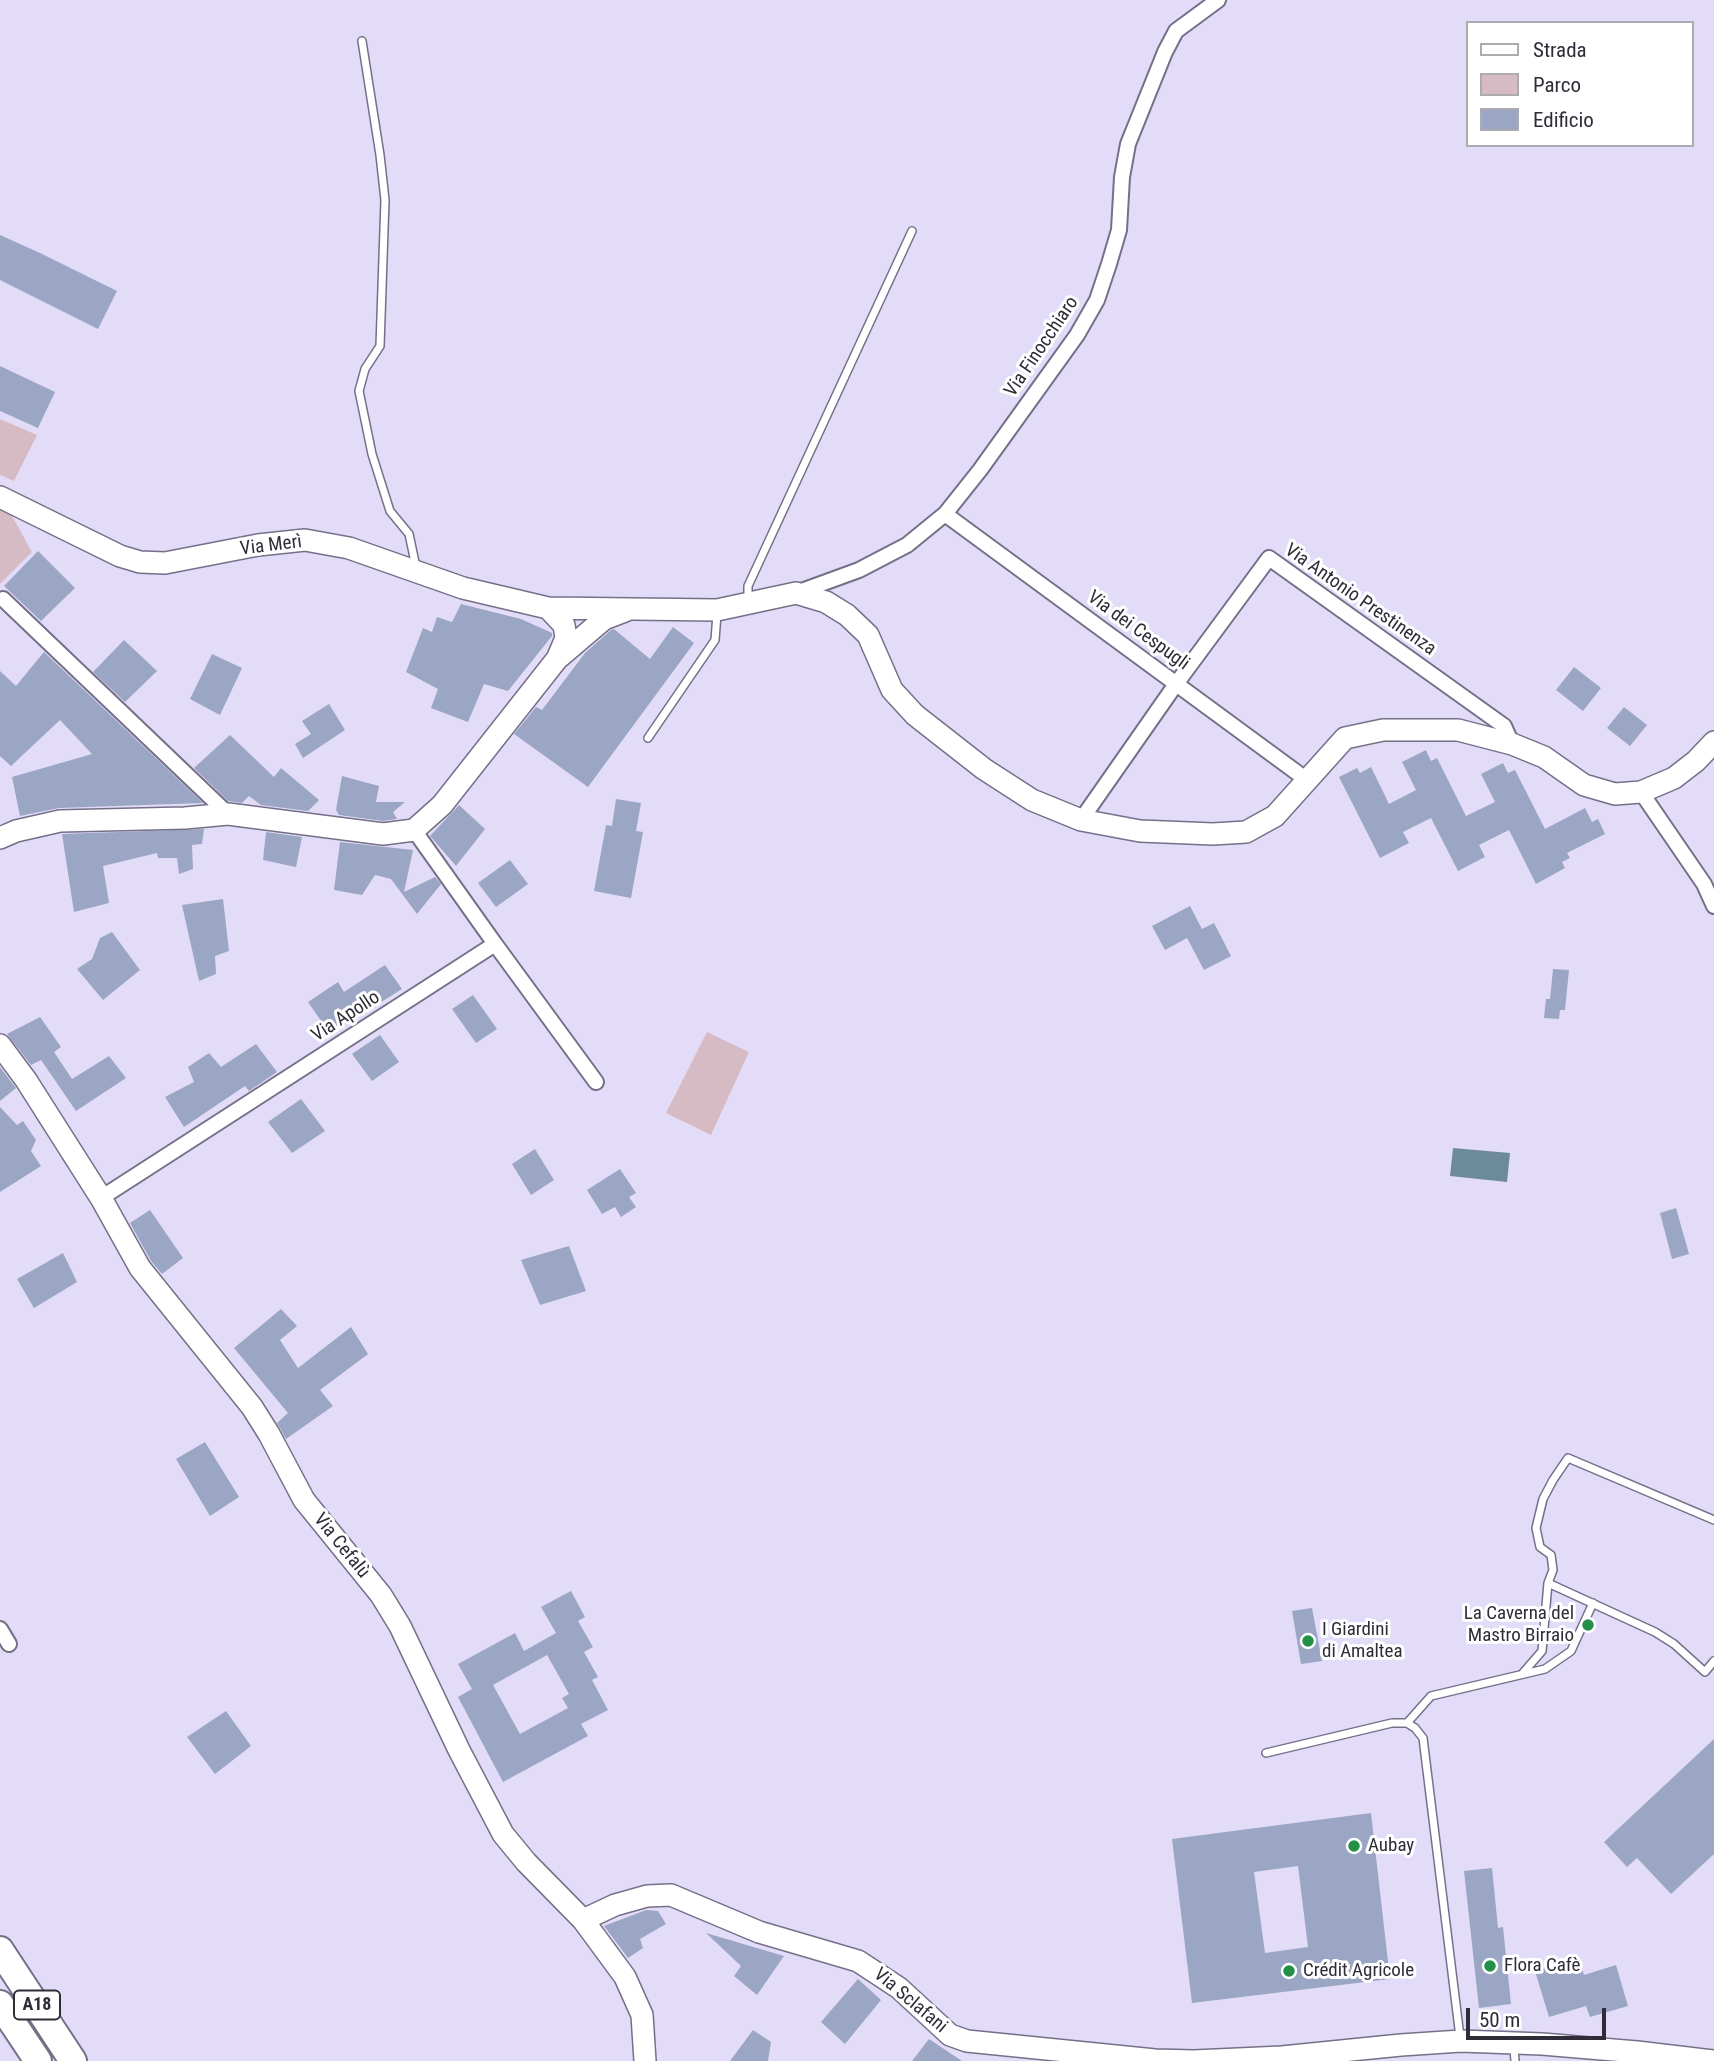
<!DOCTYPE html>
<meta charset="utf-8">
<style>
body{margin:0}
#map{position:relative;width:1714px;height:2061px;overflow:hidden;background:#e3dcf8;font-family:"Roboto Condensed",sans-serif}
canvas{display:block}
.legend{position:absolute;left:1466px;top:21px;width:228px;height:126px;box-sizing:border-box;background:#fff;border:2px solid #acabaf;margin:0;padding:9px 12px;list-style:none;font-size:21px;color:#2f2c37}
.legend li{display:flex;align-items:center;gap:14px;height:35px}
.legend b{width:35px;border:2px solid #acabaf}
.scale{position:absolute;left:1466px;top:2008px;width:140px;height:32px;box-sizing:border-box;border:4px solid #2f2c37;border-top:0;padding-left:9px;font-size:21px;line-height:24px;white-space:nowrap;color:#2f2c37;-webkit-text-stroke:5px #fff;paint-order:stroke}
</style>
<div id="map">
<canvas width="1714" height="2061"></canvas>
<ul class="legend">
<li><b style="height:9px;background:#fff"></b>Strada</li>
<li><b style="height:19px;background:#d7bbc4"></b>Parco</li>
<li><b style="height:19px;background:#9aa6c3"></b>Edificio</li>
</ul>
<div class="scale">50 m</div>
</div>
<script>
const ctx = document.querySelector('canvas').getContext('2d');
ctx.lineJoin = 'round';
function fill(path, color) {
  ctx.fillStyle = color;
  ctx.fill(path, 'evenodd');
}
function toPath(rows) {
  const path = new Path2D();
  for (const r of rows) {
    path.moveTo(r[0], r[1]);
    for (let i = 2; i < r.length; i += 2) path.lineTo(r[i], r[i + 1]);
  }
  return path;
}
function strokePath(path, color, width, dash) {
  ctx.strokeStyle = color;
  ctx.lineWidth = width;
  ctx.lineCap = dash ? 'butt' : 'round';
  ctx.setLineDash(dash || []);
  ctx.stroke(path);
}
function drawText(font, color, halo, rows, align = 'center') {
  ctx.font = font + ' "Roboto Condensed",sans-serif';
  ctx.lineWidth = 6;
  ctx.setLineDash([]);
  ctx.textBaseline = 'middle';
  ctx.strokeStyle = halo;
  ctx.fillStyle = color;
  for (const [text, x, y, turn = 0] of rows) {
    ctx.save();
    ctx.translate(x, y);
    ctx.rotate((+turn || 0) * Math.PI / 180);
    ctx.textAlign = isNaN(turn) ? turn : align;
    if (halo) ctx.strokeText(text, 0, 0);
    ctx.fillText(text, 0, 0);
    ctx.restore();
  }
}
const green = toPath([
 [0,419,37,435,14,481,0,475],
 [0,504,7,507,32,552,0,584],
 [707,1032,749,1052,711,1135,666,1113]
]);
const water = toPath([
 [1453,1148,1510,1153,1507,1182,1450,1176]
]);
const building = toPath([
 [0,235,40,253,117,291,98,329,0,280],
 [0,366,55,392,38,428,0,411],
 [38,551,75,588,41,621,4,586],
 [461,604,521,619,552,633,552,636,508,691,484,684,468,722,431,708,438,689,406,672,423,628,432,632,437,617,452,622],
 [673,627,694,643,588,787,514,734,536,707,542,710,585,653,611,630,614,629,650,659],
 [124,640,157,671,125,702,93,672],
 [44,652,203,803,59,808,20,816,12,777,92,754,60,720,11,766,0,756,0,671,16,686],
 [212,654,242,668,220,715,190,699],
 [1574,667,1601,688,1583,711,1556,690],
 [329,704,345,730,303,758,295,744,311,734,302,721],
 [1624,707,1647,725,1630,746,1607,728],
 [230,735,274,777,281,768,319,800,308,811,261,805,249,796,242,803,228,801,194,768],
 [1426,750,1431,761,1437,758,1466,816,1495,802,1481,774,1503,763,1508,773,1515,770,1545,829,1585,808,1592,822,1598,819,1605,834,1567,853,1570,858,1562,862,1565,868,1536,884,1509,830,1479,845,1485,857,1458,871,1431,818,1403,832,1409,843,1380,858,1339,777,1357,768,1360,773,1371,767,1389,804,1416,790,1402,762],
 [342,776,379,786,376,802,405,802,393,812,397,819,383,821,339,815,336,810],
 [616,799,641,803,636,831,643,832,631,898,594,891,606,825,612,826],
 [459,805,485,829,456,866,430,836],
 [204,829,202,844,192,845,193,869,179,874,177,858,158,858,157,853,103,866,109,903,74,912,62,834],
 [266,832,302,837,296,867,263,860],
 [340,842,413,850,404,892,435,877,441,884,417,914,391,879,375,875,362,895,334,890],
 [510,860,528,884,496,907,478,883],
 [223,899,229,951,215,956,216,974,199,981,182,905],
 [1190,906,1202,929,1214,923,1231,956,1204,970,1187,938,1165,950,1152,926],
 [112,932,140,970,103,1000,77,969,92,959,100,938],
 [385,965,402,989,330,1034,308,1002,338,982,344,992],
 [1553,969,1569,970,1565,1010,1560,1010,1559,1019,1544,1018,1546,999,1550,999],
 [473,995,497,1029,476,1043,452,1009],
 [40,1017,61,1047,54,1052,72,1079,109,1056,126,1078,76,1111,41,1060,31,1065,7,1034],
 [380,1035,399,1062,372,1081,352,1054],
 [256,1044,277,1072,249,1091,245,1086,184,1127,165,1097,194,1082,188,1067,209,1053,221,1067],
 [0,1067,16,1088,0,1101],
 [301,1099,325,1131,292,1153,268,1122],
 [0,1107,17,1125,23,1121,36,1140,31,1151,41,1166,0,1192],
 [535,1149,554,1180,531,1195,512,1164],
 [620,1169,636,1193,629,1197,636,1207,621,1217,615,1207,602,1214,587,1190],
 [1676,1208,1689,1254,1672,1259,1660,1213],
 [150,1210,183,1258,162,1274,151,1261,130,1223],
 [569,1246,586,1291,540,1305,521,1260],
 [63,1253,77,1282,34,1308,17,1279],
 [281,1309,297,1326,280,1340,298,1368,351,1327,368,1354,320,1390,333,1406,286,1439,277,1423,288,1413,234,1348],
 [205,1442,239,1497,210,1516,176,1459],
 [571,1591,585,1617,578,1621,593,1647,584,1652,598,1677,592,1680,608,1710,581,1724,588,1736,503,1782,458,1697,472,1689,458,1664,515,1633,524,1651,556,1633,541,1607],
 [547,1655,569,1694,562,1698,568,1708,520,1734,493,1685],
 [1312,1608,1322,1661,1301,1664,1292,1611],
 [226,1711,251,1746,215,1774,187,1737],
 [1714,1739,1714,1854,1671,1894,1637,1858,1627,1867,1604,1842],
 [1371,1813,1390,1979,1192,2003,1172,1839],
 [1298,1866,1308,1947,1265,1953,1254,1872],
 [1492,1868,1498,1928,1503,1927,1511,2004,1479,2008,1464,1871],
 [646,1910,658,1911,666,1924,640,1939,643,1948,628,1958,604,1926],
 [706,1933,784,1956,757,1995,734,1976,741,1966],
 [1579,1958,1584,1975,1616,1965,1628,2006,1590,2017,1586,2006,1549,2017,1535,1971],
 [858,1979,881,2000,845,2044,821,2022],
 [753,2030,771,2042,768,2061,730,2061],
 [929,2039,962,2061,912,2061]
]);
const lane = toPath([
 [362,41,380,155,385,200,380,346,365,369,359,391,372,454,390,511,409,534,416,567],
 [748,600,748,586,912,231],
 [648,738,715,640,717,614],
 [1548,1583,1655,1632,1674,1644,1705,1672,1714,1661],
 [1522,1674,1542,1651,1548,1583,1553,1570,1551,1555,1540,1547,1536,1528,1543,1499,1553,1480,1568,1458,1714,1520],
 [1407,1723,1431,1696,1545,1669,1571,1651,1593,1603],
 [1266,1753,1392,1723,1407,1723,1415,1728,1423,1738,1460,2037],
 [1514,2047,1515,2061]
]);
const street = toPath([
 [945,514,1307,780],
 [796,593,859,570,907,545,945,514,980,470,1077,335,1097,300,1109,264,1119,230,1122,177,1128,144,1165,52,1176,31,1218,0],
 [3,599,228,814],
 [1641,792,1704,884,1714,906],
 [1081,820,1176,684,1269,558,1504,726,1512,744],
 [495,944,596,1082],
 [101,1198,495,944,414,830],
 [0,1629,9,1644]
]);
const secondary = toPath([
 [0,497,120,556,140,562,165,563,258,545,305,540,349,548,463,588,548,608,717,610,796,593,826,602,847,615,868,635,892,690,915,715,984,769,1032,800,1081,820,1140,831,1213,834,1246,832,1275,816,1345,738,1383,730,1458,730,1512,744,1544,757,1584,785,1615,794,1641,792,1674,778,1696,761,1714,742],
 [548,608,564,625,566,638,558,657],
 [0,838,16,831,60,821,185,818,228,814,383,834,414,830,442,805,557,659,604,619,625,611],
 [0,1045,26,1080,101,1198,140,1268,252,1407,269,1434,304,1500,381,1595,400,1626,459,1750,503,1834,526,1862,583,1920,625,1977,642,2015,645,2061],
 [583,1920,615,1905,647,1896,671,1895,759,1932,858,1961,899,1988,950,2035,967,2041,1155,2060,1194,2061,1282,2057,1401,2045,1461,2041,1542,2044,1637,2052,1713,2061]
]);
const highway = toPath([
 [0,1950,73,2061],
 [0,2004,38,2061]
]);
const markers = [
 [1588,1625,7,"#249047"],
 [1308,1641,7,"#249047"],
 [1354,1846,7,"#249047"],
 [1490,1966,7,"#249047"],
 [1289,1971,7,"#249047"]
];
const shields = [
 [37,2005,46]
];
const shieldNames = [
 ["A18",37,2005]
];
const streetNames = [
 ["Via Finocchiaro",1042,347,-56],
 ["Via Merì",271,546,-7],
 ["Via Antonio Prestinenza",1360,600,35],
 ["Via dei Cespugli",1138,631,36],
 ["Via Apollo",346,1017,-33],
 ["Via Cefalù",341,1546,51],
 ["Via Sclafani",910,2001,40]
];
const poiNames = [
 ["La Caverna del",1574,1614,"right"],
 ["Mastro Birraio",1574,1636,"right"],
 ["I Giardini",1322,1630],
 ["di Amaltea",1322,1652],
 ["Aubay",1368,1846],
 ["Flora Cafè",1504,1966],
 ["Crédit Agricole",1303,1971]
];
fill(green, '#d7bbc4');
fill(water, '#6d8a9d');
fill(building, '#9aa6c3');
strokePath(lane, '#756f88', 10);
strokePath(street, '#756f88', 18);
strokePath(secondary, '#756f88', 24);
strokePath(highway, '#756f88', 30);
strokePath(lane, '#fff', 7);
strokePath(street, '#fff', 14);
strokePath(secondary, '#fff', 21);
strokePath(highway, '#fff', 26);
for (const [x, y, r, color] of markers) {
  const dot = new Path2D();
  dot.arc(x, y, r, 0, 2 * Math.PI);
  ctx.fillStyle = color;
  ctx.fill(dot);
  strokePath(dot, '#fff', 2.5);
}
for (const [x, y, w] of shields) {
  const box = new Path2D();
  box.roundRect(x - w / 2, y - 14.5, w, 29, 5);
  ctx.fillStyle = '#fff';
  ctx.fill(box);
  strokePath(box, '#2f2c37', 2);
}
drawText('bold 18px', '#2f2c37', null, shieldNames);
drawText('19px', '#2f2c37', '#fff', streetNames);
drawText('19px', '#2f2c37', '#fff', poiNames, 'left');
</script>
